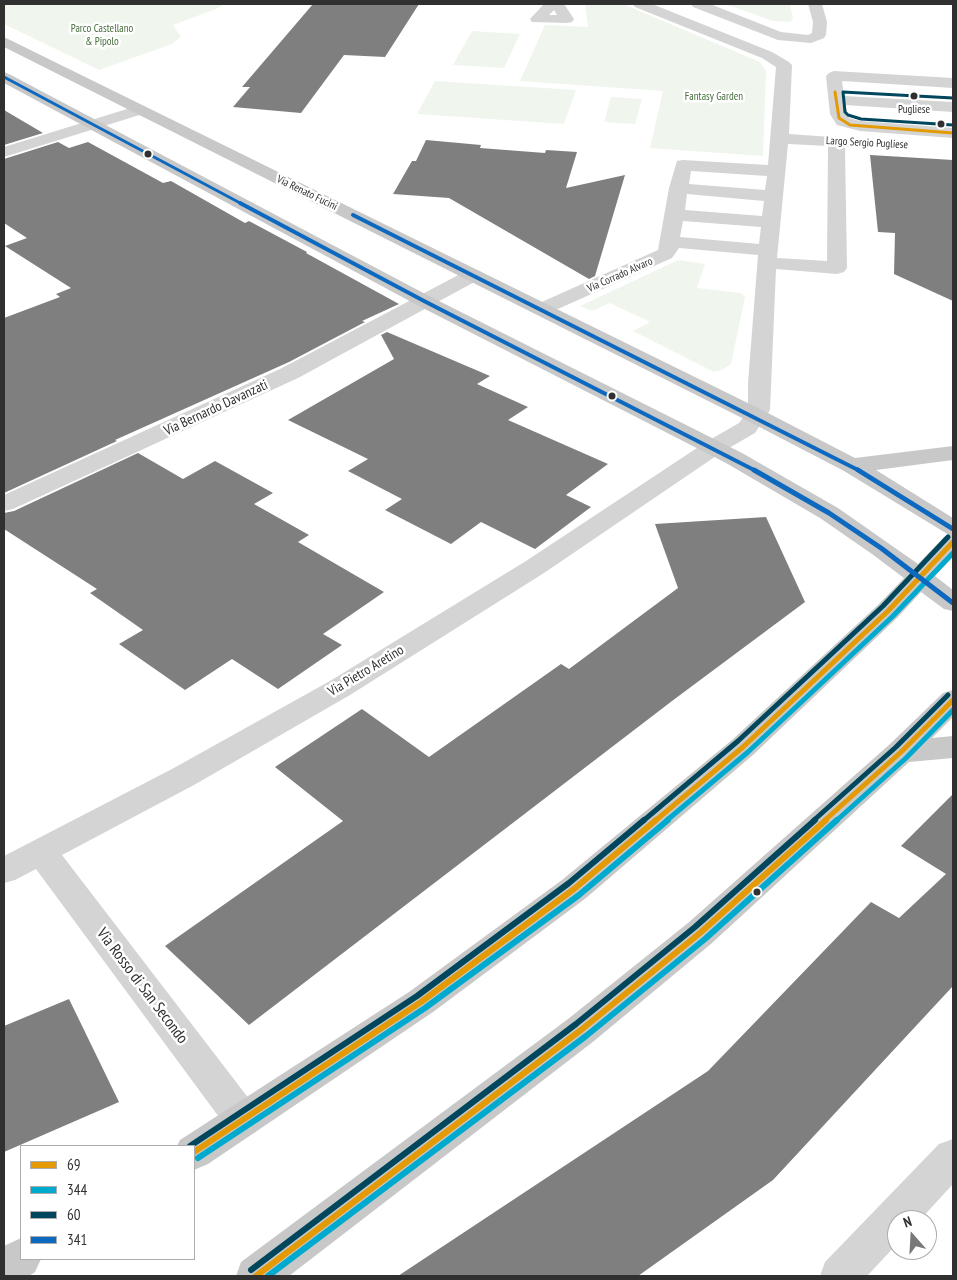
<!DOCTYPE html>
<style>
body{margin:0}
#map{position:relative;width:957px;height:1280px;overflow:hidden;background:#fff;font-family:"PT Sans Narrow",sans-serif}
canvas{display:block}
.frame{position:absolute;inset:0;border:5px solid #303030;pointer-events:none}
.legend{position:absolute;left:20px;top:1145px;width:175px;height:115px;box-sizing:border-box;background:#fff;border:1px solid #acacac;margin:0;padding:6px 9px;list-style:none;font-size:15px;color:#303030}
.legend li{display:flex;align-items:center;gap:10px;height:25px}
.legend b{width:25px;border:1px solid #acacac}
.north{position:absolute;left:887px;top:1210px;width:50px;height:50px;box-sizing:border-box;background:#fff;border:1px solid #acacac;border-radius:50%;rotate:341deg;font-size:14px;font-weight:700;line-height:20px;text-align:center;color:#303030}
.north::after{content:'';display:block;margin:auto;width:18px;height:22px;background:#787878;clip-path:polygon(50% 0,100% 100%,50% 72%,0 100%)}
</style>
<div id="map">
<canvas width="957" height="1280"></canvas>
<div class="frame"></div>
<ul class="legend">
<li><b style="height:6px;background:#e39a05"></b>69</li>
<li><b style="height:6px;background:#00a9ce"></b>344</li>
<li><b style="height:6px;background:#00475d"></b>60</li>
<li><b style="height:6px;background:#0c69bf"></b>341</li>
</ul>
<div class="north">N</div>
</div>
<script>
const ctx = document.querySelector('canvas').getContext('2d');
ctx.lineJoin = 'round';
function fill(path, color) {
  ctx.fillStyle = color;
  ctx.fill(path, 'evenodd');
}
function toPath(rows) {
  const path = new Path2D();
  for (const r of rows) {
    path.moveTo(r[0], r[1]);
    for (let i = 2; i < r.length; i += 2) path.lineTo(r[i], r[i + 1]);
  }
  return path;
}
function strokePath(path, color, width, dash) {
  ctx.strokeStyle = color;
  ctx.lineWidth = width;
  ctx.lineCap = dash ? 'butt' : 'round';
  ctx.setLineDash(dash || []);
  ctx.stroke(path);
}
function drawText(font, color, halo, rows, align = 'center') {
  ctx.font = font + ' "PT Sans Narrow",sans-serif';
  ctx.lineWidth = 5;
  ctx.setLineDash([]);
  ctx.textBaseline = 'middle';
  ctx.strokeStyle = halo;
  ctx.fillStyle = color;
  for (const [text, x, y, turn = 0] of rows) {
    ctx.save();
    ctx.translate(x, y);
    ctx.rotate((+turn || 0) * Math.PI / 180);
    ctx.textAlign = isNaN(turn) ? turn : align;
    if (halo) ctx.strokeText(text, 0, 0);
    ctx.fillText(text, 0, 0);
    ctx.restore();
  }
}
const green = toPath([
 [4,4,225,4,216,9,173,25,181,37,172,44,99,70,4,24],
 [585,4,623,4,760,62,766,71,763,156,650,148,663,91,520,81,545,25,588,27],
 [725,4,790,4,793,19,790,22,773,21],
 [472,31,520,34,504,68,453,65],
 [435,81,576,90,564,124,417,114],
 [611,97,642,99,635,124,604,122],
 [678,260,705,264,697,288,741,293,745,297,731,364,722,370,714,372,633,331,650,322,610,303,592,311,580,306]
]);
const building = toPath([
 [313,4,419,4,385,57,344,55,301,113,233,107,250,87,242,87],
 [4,110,43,133,4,145],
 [426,140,481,145,480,148,545,153,546,150,577,152,566,188,625,175,595,276,589,279,449,198,393,194,412,161,416,161],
 [58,142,69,148,88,142,163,183,171,181,245,223,249,221,307,252,306,253,399,304,362,321,365,322,289,362,115,440,117,441,4,493,4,318,60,297,56,294,71,288,5,246,27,238,4,223,4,159],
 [870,155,953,160,953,301,894,274,895,233,878,232],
 [387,332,490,376,477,384,528,407,508,420,608,464,566,495,591,507,535,549,481,522,451,544,385,510,402,499,348,471,368,459,288,420,394,359,381,335],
 [138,453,183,479,215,461,273,493,254,504,309,535,298,542,384,592,323,634,342,645,278,689,232,659,185,690,119,644,143,630,90,593,97,589,4,529,4,513,14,511],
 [766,517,805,602,672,701,249,1025,165,946,343,821,275,767,362,709,429,757,561,664,569,669,678,588,655,524],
 [953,794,953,986,773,1180,638,1276,398,1276,708,1071,871,902,899,918,946,874,901,846],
 [69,999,119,1102,4,1152,4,1026]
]);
const minor = toPath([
 [544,4,564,4,574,19,572,22,567,23,532,22,530,19,544,4],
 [554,10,557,15,549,15,554,10],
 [633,4,652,4,772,52,789,62,792,65,789,134,860,139,862,143,860,147,845,147,847,268,844,272,837,274,776,269,770,410,755,433,722,452,544,573,350,695,194,785,62,855,256,1108,262,1120,256,1132,243,1137,230,1132,36,869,15,880,4,883,4,856,172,769,330,681,526,561,706,442,739,423,742,419,748,410,748,383,758,255,679,248,672,258,549,313,542,315,535,313,532,309,535,305,658,250,669,188,677,161,683,160,768,165,776,67,762,58,635,7,633,4],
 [788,144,828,146,827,261,777,258,788,144],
 [691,171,767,176,765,190,689,184,691,171],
 [687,194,764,201,762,216,685,210,687,194],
 [683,221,761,227,759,244,680,237,683,221],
 [691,4,710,4,781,32,808,35,812,33,813,22,808,4,822,4,827,22,826,35,824,38,811,43,778,40,693,7,691,4],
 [834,71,953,78,953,88,842,81,844,96,953,102,953,112,845,105,849,118,860,121,953,128,953,138,860,131,837,125,830,114,826,76,829,73,834,71],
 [140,105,146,107,148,110,146,113,4,157,4,147,140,105],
 [473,269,480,271,483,275,480,279,298,378,13,509,4,511,4,495,282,368,466,271,473,269],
 [953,1139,953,1184,920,1220,897,1220,897,1244,867,1276,820,1276,825,1262,939,1144,953,1139]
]);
const major = toPath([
 [4,37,764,411,855,458,953,446,953,460,876,470,953,518,953,557,935,576,953,590,953,611,944,609,921,592,898,617,754,754,586,898,433,1012,208,1164,194,1170,194,1146,177,1146,180,1140,409,992,562,880,732,740,878,605,904,578,872,554,820,518,726,463,417,305,4,83,4,72,9,74,431,297,742,453,838,508,918,564,944,537,949,535,844,471,748,421,4,47,4,37],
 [953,690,953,717,932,738,953,736,953,758,909,762,712,943,594,1041,289,1276,236,1276,241,1262,568,1019,688,923,890,744,943,693,953,690],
 [21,1238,21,1259,41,1259,35,1272,29,1276,4,1276,4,1246,21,1238]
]);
const bus1Far2 = toPath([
 [835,92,839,118,850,125,953,133]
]);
const bus1Far1 = toPath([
 [655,821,743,747,888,611,953,542],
 [824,821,901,752,953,700]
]);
const bus1 = toPath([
 [194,1152,421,1002,574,889,656,820],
 [256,1276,581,1030,700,933,826,820]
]);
const bus2Far1 = toPath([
 [666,821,748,752,893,616,953,553],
 [836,821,906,758,953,710]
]);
const bus2 = toPath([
 [198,1158,425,1008,579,895,668,820],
 [268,1276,586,1036,705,939,837,820]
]);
const bus3Far2 = toPath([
 [953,98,843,92,845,112,848,115,861,119,953,125]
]);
const bus3Far1 = toPath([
 [643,821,738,741,883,606,948,537],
 [813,821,896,747,948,695]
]);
const bus3 = toPath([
 [190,1146,417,996,569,883,644,820],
 [251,1270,576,1024,695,927,815,820]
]);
const bus4Far2 = toPath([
 [4,77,242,204]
]);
const bus4Far1 = toPath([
 [240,203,424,301,756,471],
 [353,215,860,471]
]);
const bus4 = toPath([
 [754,470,829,513,881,548,953,603],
 [858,470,953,529]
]);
const markers = [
 [914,96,4.5,"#303030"],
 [941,124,4.5,"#303030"],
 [148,154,4.5,"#303030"],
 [612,396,4.5,"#303030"],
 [757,892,4.5,"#303030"]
];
const farParknames = [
 ["Parco Castellano",102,29],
 ["& Pipolo",102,42],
 ["Fantasy Garden",714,97]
];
const farBusnames = [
 ["Pugliese",914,110]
];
const farStreetnames = [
 ["Largo Sergio Pugliese",867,143,3],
 ["Via Renato Fucini",307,193,26],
 ["Via Corrado Alvaro",620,275,-24]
];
const streetNames = [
 ["Via Bernardo Davanzati",216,408,-25],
 ["Via Pietro Aretino",366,671,-31]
];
const nearStreetnames = [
 ["Via Rosso di San Secondo",142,986,53]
];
fill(green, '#f0f6ed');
fill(building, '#7f7f7f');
fill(minor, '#d4d4d4');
fill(major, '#c8c8c8');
strokePath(bus1Far2, '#e39a05', 3);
strokePath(bus1Far1, '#e39a05', 5);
strokePath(bus1, '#e39a05', 6);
strokePath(bus2Far1, '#00a9ce', 5);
strokePath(bus2, '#00a9ce', 6);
strokePath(bus3Far2, '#00475d', 3);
strokePath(bus3Far1, '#00475d', 5);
strokePath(bus3, '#00475d', 6);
strokePath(bus4Far2, '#0c69bf', 3);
strokePath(bus4Far1, '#0c69bf', 4);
strokePath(bus4, '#0c69bf', 5);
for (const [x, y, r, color] of markers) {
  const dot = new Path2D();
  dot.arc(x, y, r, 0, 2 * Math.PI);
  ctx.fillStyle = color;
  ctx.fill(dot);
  strokePath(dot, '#fff', 2);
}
drawText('11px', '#476e3c', '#fff', farParknames);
drawText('11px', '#303030', '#fff', farBusnames);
drawText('11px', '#303030', '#fff', farStreetnames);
drawText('14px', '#303030', '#fff', streetNames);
drawText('16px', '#303030', '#fff', nearStreetnames);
</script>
